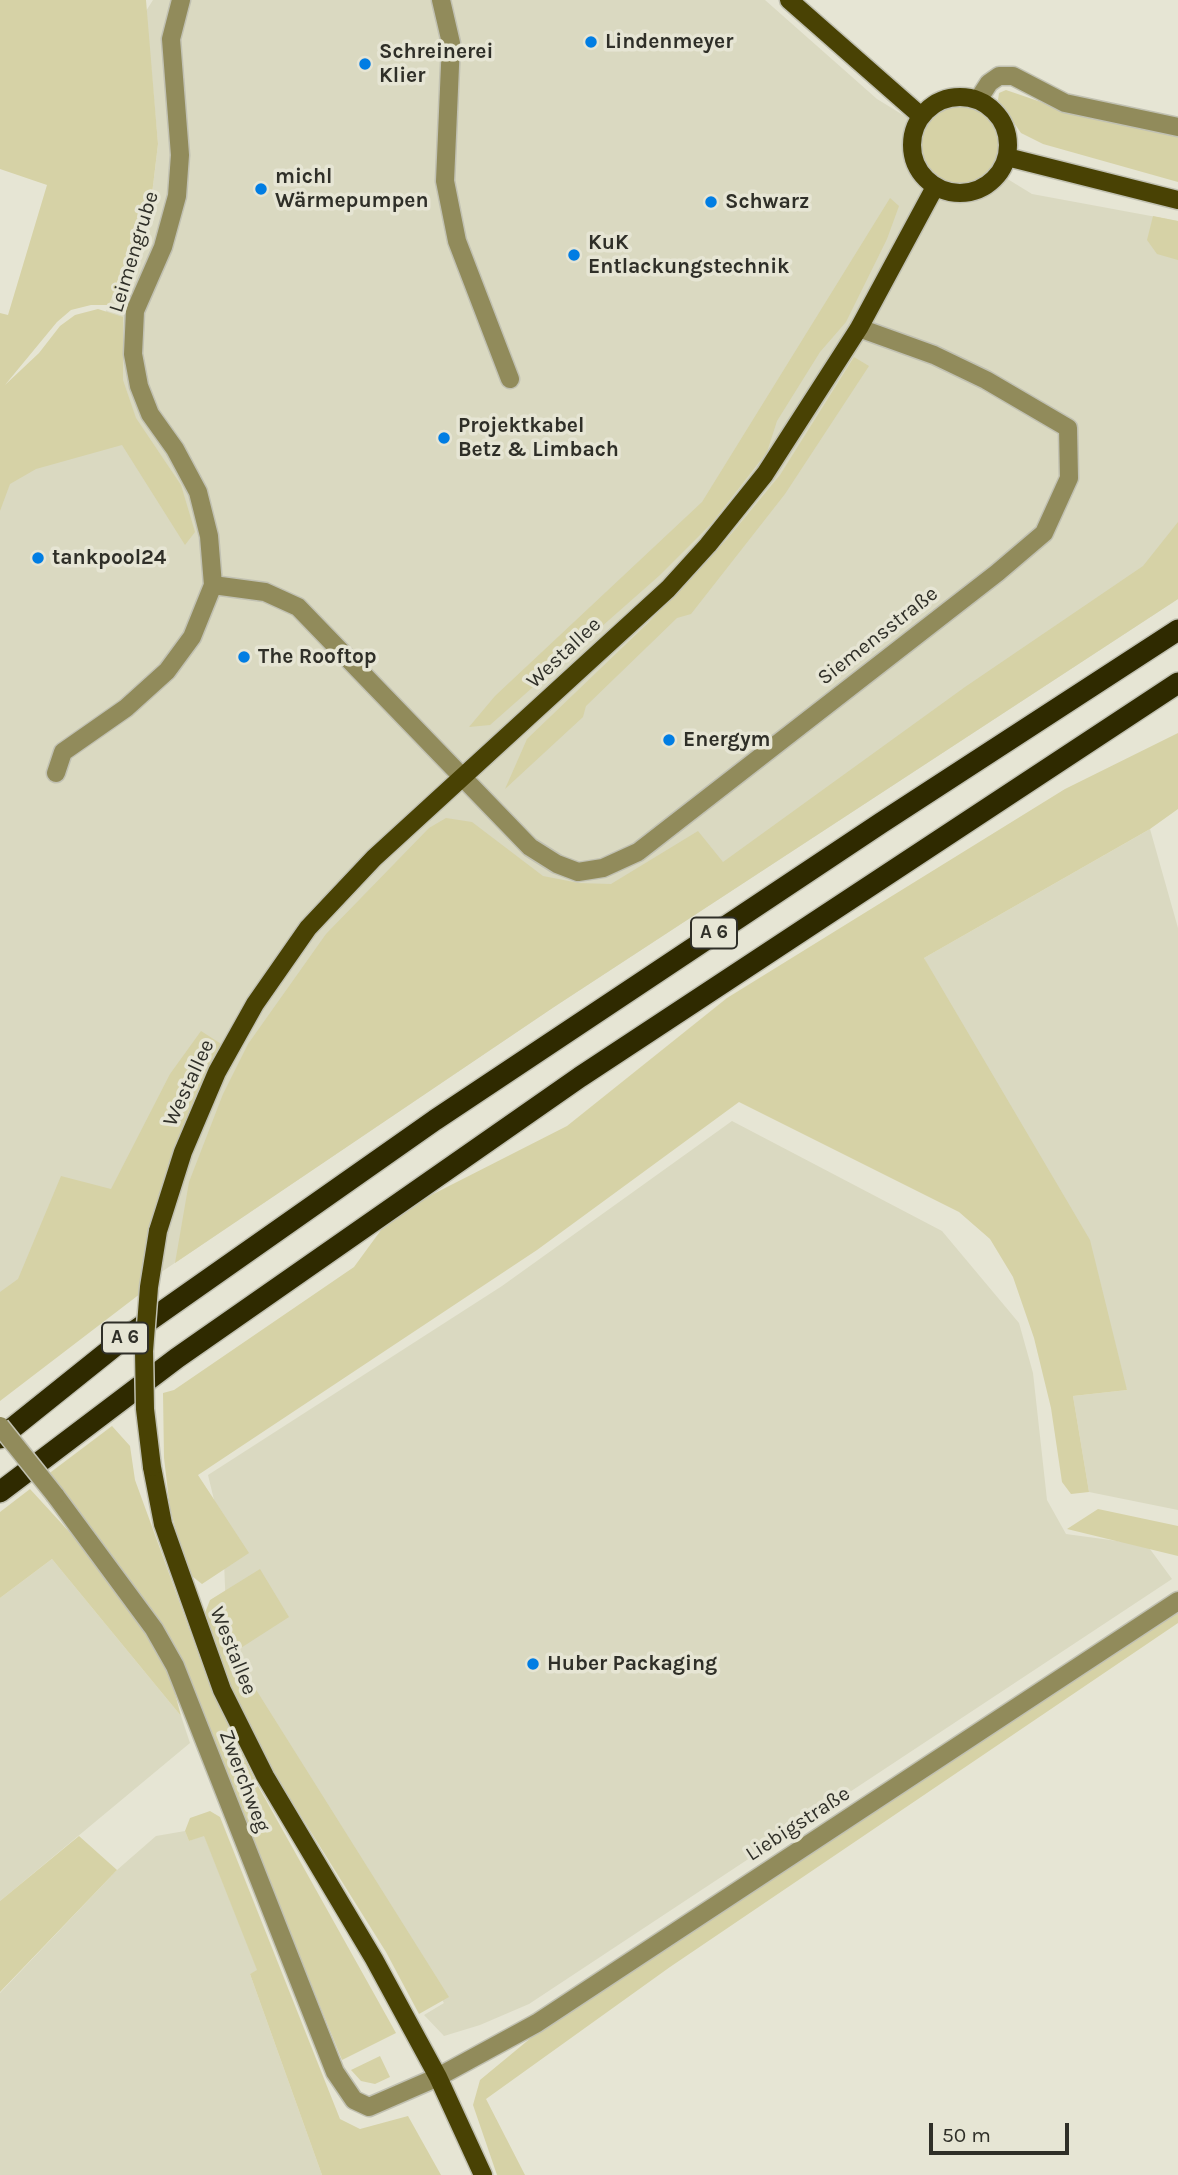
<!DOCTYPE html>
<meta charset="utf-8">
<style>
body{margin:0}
#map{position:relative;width:1178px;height:2175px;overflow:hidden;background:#e6e5d4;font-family:Karla,sans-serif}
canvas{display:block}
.scale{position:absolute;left:929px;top:2123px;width:140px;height:32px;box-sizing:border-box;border:4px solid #2f2f28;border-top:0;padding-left:9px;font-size:21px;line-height:24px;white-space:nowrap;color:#2f2f28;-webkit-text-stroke:5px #e6e5d4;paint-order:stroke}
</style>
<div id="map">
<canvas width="1178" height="2175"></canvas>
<div class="scale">50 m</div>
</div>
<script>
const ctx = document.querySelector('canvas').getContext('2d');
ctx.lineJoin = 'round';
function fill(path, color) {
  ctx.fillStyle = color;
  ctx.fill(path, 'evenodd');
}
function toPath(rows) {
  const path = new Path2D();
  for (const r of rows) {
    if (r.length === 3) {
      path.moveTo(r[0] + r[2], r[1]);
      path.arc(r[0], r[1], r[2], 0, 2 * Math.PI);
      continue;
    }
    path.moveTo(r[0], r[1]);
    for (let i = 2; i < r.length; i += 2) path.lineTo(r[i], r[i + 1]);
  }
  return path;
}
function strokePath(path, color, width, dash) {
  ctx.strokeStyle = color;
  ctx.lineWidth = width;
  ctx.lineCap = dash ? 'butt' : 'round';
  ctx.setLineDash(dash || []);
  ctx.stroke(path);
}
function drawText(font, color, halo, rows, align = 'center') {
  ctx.font = font + ' Karla,sans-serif';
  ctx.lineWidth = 7;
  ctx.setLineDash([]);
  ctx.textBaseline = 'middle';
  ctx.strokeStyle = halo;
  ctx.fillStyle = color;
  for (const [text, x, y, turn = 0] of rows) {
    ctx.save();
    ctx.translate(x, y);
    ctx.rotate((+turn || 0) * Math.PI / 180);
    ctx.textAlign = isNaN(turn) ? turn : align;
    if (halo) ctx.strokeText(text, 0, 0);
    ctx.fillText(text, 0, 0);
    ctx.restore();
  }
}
const built = toPath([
 [153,0,765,0,877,99,1032,194,1178,221,1178,599,554,1007,111,1306,0,1396,0,468,64,396,109,305,152,194,158,144,146,11],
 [1150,829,1178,928,1178,1510,1089,1492,1073,1396,1127,1390,924,958],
 [732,1121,942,1231,1019,1323,1033,1373,1047,1500,1066,1534,1147,1545,1172,1579,529,2004,480,2025,444,2036,424,2015,444,2003,228,1659,223,1537,208,1475,502,1286],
 [52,1559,181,1716,190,1743,0,1901,0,1598],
 [185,1831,189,1841,204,1835,258,1971,250,1974,322,2175,0,2175,0,1993,117,1870,156,1836]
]);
const green = toPath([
 [0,0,146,0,158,144,152,194,109,305,91,305,71,310,57,322,5,385,39,353,60,326,75,315,98,309,123,317,123,380,136,418,181,485,195,532,185,545,122,445,36,469,10,484,0,511,0,313,8,315,47,185,0,169],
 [1006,90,1082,116,1178,132,1178,182,1043,144,1021,133,998,100,999,93],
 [960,145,48],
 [890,198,899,206,887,239,846,322,820,352,777,421,767,452,712,523,660,575,490,725,469,727,495,696,702,502],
 [1153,216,1178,221,1178,260,1157,254,1147,240],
 [854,357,869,366,785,494,691,614,677,618,586,706,583,717,505,789,527,739,648,623,728,538,780,475],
 [1178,522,1178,599,554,1007,175,1263,189,1182,223,1094,248,1044,326,934,429,828,446,818,472,822,543,876,579,883,611,884,698,831,723,862,965,687,1143,566],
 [1178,733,1178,809,1150,829,924,958,1090,1240,1127,1390,1073,1396,1089,1492,1071,1494,1062,1482,1051,1408,1034,1338,1013,1277,990,1239,959,1212,739,1102,537,1250,198,1475,249,1553,202,1584,188,1573,170,1509,164,1458,163,1393,174,1390,354,1267,392,1215,567,1126,727,998,1065,789],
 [201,1031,229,1049,217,1072,149,1287,0,1401,0,1292,18,1279,61,1176,111,1189,170,1074],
 [112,1426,130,1446,135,1480,213,1694,258,1786,396,2033,342,2060,179,1660,47,1475],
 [30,1489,73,1536,146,1630,168,1667,181,1716,52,1559,0,1598,0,1512],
 [1098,1509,1178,1526,1178,1556,1067,1529],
 [260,1569,289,1617,233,1653,449,1997,419,2014,386,1952,274,1773,231,1686,203,1618,210,1600],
 [1178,1611,1178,1623,670,1967,486,2099,525,2175,497,2175,473,2105,480,2080,532,2037],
 [210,1811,220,1817,340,2119,360,2129,408,2116,441,2175,322,2175,250,1974,257,1970,204,1836,189,1841,185,1831,190,1818],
 [79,1836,117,1870,0,1992,0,1901],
 [380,2056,390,2077,375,2084,361,2081,351,2070]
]);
const minor = toPath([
 [181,0,171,39,180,155,177,196,163,247,135,311,133,354,139,386,150,414,175,449,198,492,209,536,213,585,265,592,298,607,530,847,557,864,578,872,603,868,638,852,997,573,1044,533,1069,478,1068,428,986,380,934,355,859,328],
 [441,0,451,43,445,181,457,241,510,379],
 [978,100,989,83,999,76,1013,76,1065,103,1178,127],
 [56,773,63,752,126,708,167,671,192,637,213,585],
 [55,1495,154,1629,175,1666,335,2072,354,2100,369,2107,438,2077,537,2023,1178,1601]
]);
const major = toPath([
 [789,0,921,116],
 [960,145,48],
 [1007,157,1178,200],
 [158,1231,183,1152,217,1072,255,1004,308,928,374,858,668,589,708,545,765,474,859,328,935,187],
 [152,1467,163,1524,222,1690,265,1776,374,1959,438,2077,483,2175]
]);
const highway = toPath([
 [0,1438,126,1337,435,1120,881,823,1178,630],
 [0,1492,177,1358,580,1077,1178,683]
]);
const minorBridge = toPath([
 [0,1426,55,1495]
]);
const majorBridge = toPath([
 [152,1467,145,1409,144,1351,149,1287,158,1231]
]);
const markers = [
 [591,42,7,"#007de3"],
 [365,64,7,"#007de3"],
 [261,189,7,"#007de3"],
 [711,202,7,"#007de3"],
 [574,255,7,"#007de3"],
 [444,438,7,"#007de3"],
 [38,558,7,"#007de3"],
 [244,657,7,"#007de3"],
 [669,740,7,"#007de3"],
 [533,1664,7,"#007de3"]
];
const shields = [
 [714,933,46],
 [125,1338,46]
];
const shieldNames = [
 ["A 6",714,933],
 ["A 6",125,1338]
];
const poiNames = [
 ["Lindenmeyer",605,42],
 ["Schreinerei",379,52],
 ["Klier",379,76],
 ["michl",275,177],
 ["Wärmepumpen",275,201],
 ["Schwarz",725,202],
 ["KuK",588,243],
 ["Entlackungstechnik",588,267],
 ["Projektkabel",458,426],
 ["Betz & Limbach",458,450],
 ["tankpool24",52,558],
 ["The Rooftop",258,657],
 ["Energym",683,740],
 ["Huber Packaging",547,1664]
];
const streetNames = [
 ["Leimengrube",134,252,-73],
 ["Siemensstraße",878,636,-38],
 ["Westallee",564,653,-43],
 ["Westallee",189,1083,-65],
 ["Westallee",233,1651,68],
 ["Zwerchweg",244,1781,69],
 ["Liebigstraße",798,1824,-33]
];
fill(built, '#dad9c1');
fill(green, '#d6d2a6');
strokePath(minor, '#c1c1b2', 21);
strokePath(major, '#c1c1b2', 21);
strokePath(highway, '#c1c1b2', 24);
strokePath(minor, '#918b5b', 18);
strokePath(major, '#494204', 18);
strokePath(highway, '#2f2a00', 21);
strokePath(minorBridge, '#c1c1b2', 21, []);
strokePath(majorBridge, '#c1c1b2', 21, []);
strokePath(minorBridge, '#918b5b', 18);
strokePath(majorBridge, '#494204', 18);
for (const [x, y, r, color] of markers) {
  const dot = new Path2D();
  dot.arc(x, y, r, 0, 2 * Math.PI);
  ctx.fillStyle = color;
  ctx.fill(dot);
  strokePath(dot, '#e6e5d4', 2.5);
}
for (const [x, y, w] of shields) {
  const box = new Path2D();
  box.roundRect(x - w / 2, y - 15.5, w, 31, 5);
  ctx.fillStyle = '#e6e5d4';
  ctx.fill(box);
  strokePath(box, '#2f2f28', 2);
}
drawText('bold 19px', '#2f2f28', null, shieldNames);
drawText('bold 21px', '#2f2f28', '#e6e5d4', poiNames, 'left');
drawText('21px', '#2f2f28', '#e6e5d4', streetNames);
</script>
